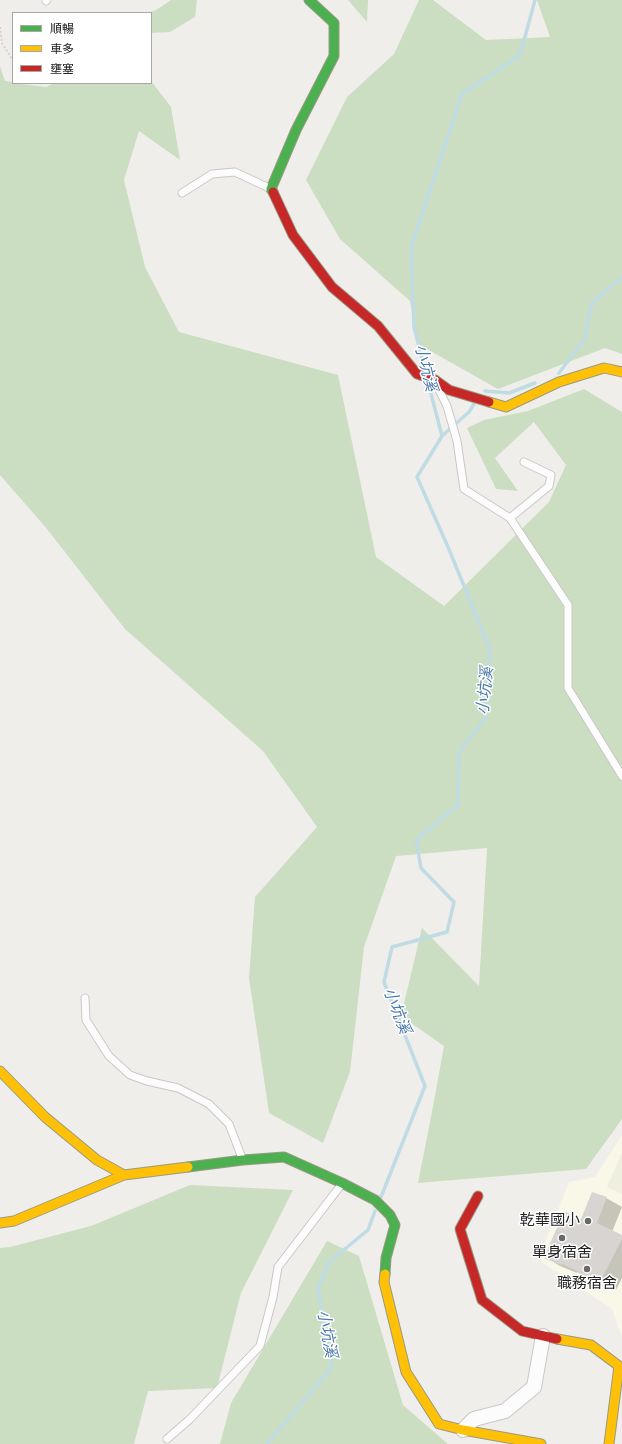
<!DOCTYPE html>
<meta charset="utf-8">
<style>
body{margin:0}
#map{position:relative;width:622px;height:1444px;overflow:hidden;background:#f0eeeb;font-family:"Sofia Sans Condensed","Noto Sans TC",sans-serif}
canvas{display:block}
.legend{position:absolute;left:12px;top:12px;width:140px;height:72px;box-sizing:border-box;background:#fff;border:1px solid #a7a7a7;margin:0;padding:5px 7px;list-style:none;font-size:12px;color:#222}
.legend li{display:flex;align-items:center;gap:8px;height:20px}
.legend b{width:20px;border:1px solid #a7a7a7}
</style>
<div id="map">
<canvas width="622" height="1444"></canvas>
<ul class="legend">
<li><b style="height:5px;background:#4caf50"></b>順暢</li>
<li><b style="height:5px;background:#ffc107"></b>車多</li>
<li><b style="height:5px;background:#c62828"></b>壅塞</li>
</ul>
</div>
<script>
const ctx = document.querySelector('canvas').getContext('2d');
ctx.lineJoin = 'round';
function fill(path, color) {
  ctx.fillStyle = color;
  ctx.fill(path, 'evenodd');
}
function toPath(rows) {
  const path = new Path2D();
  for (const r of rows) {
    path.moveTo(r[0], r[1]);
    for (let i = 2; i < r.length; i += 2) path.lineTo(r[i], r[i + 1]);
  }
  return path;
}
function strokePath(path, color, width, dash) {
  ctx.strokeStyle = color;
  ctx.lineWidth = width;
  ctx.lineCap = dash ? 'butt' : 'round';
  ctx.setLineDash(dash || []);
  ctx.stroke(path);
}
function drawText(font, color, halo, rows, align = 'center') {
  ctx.font = font + ' "Sofia Sans Condensed","Noto Sans TC",sans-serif';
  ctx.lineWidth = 3;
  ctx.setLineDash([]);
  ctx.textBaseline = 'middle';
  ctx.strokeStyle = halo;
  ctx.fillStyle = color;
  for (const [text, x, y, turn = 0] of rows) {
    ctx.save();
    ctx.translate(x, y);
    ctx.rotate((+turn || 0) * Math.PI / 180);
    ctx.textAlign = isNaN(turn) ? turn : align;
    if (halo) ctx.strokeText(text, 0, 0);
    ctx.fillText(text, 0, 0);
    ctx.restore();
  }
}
const education = toPath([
 [622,1135,622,1337,612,1309,538,1260,569,1182,595,1177]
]);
const farmland = toPath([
 [622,1153,622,1194,607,1187]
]);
const forest = toPath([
 [171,0,197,0,195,17,170,32,151,33,151,13,147,13,156,10],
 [348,0,368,0,367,22],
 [419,0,433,0,486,40,550,37,537,0,622,0,622,354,605,348,498,389,418,344,410,301,340,239,306,180,347,97,394,54],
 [0,66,5,81,13,82,13,83,46,87,55,83,151,83,151,81,171,107,180,160,139,131,124,180,145,267,179,332,338,375,376,557,444,606,549,502,566,465,534,422,495,458,518,491,496,489,467,428,484,420,528,411,584,389,622,412,622,1119,586,1169,418,1183,432,1112,444,1046,401,1016,422,928,479,986,487,848,396,856,364,947,350,1072,323,1143,269,1113,249,978,255,897,317,827,263,751,125,629,47,529,0,475],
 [190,1185,293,1190,241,1293,217,1388,148,1391,134,1444,0,1444,0,1248,10,1247,91,1226],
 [327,1241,359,1256,403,1405,448,1444,220,1444,231,1403]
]);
const shadow = toPath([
 [606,1198,622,1207,612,1232,622,1236,622,1278,616,1290,577,1272,577,1273,560,1266,545,1257,582,1220]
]);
const stream = toPath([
 [425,370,414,327,411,248,462,94,520,55,535,0],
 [559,373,584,340,592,303,622,277],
 [485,391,509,393,535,383],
 [442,436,469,412,474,404],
 [381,1197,425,1086,384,982,392,947,447,932,454,902,421,868,416,840,458,805,459,752,485,719,490,649,448,547,417,477,442,436,429,386],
 [267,1444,332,1367,318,1289,329,1262,368,1230,375,1211]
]);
const building = toPath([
 [592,1192,607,1197,597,1223,622,1235,622,1239,600,1282,562,1264,561,1265,544,1258,564,1211,581,1219]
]);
const path = toPath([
 [0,27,2,43,13,61]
]);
const lane = toPath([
 [46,1,47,0],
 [182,193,212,174,235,172,269,188],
 [439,390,447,406,457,441,464,489,510,518,568,605,568,688,622,776],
 [510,518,549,486,551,475,524,462],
 [85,998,86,1020,109,1056,130,1075,147,1081,178,1088,209,1104,229,1124,242,1158],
 [167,1439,190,1419,260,1346,273,1297,278,1267,341,1185]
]);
const street = toPath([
 [463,1430,474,1419,505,1411,534,1387,543,1336]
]);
const fast = toPath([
 [273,192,271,189,296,130,334,56,334,23,309,0],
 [188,1167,243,1160,284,1157,342,1183,375,1200,390,1215,395,1225,386,1258,385,1274]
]);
const slow = toPath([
 [489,402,506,407,559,382,604,368,622,372],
 [0,1071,45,1117,97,1160,124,1175],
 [0,1223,14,1221,124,1175,188,1167],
 [385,1274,384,1282,406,1372,439,1424,463,1430,541,1444],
 [557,1339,591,1345,619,1366,609,1444]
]);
const jam = toPath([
 [273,192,293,235,332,287,378,326,417,374,435,380,449,390,489,402],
 [478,1196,460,1229,482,1300,522,1331,557,1339]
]);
const markers = [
 [588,1221,4,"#6a6968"],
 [562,1238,4,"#6a6968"],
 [587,1269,4,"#6a6968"]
];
const poiNames = [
 ["乾華國小",580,1221,"right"],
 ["單身宿舍",562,1253],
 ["職務宿舍",587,1284]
];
const waterNames = [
 ["小坑溪",425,368,76],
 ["小坑溪",486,691,-84],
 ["小坑溪",396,1011,69],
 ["小坑溪",326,1334,80]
];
fill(education, '#f8f7e8');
fill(farmland, '#efefdf');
fill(forest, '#cbdec1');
fill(shadow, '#0003');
strokePath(stream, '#bfdbe3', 3.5);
fill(building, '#d7d4d2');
strokePath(lane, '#c9c8c7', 9);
strokePath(street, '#c9c8c7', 16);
strokePath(fast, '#999a82', 11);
strokePath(slow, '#999a82', 11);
strokePath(jam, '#999a82', 11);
strokePath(path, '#dccecd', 2, [2, 2]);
strokePath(lane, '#fdfcfc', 7);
strokePath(street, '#fdfcfc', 14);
strokePath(fast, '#4caf50', 9);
strokePath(slow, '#ffc107', 9);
strokePath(jam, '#c62828', 9);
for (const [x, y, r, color] of markers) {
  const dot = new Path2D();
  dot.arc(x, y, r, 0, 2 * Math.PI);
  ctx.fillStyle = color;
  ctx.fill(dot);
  strokePath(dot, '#fff', 1.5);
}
drawText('15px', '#222', '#fff', poiNames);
drawText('italic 16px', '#4a7aab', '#fff', waterNames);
</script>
